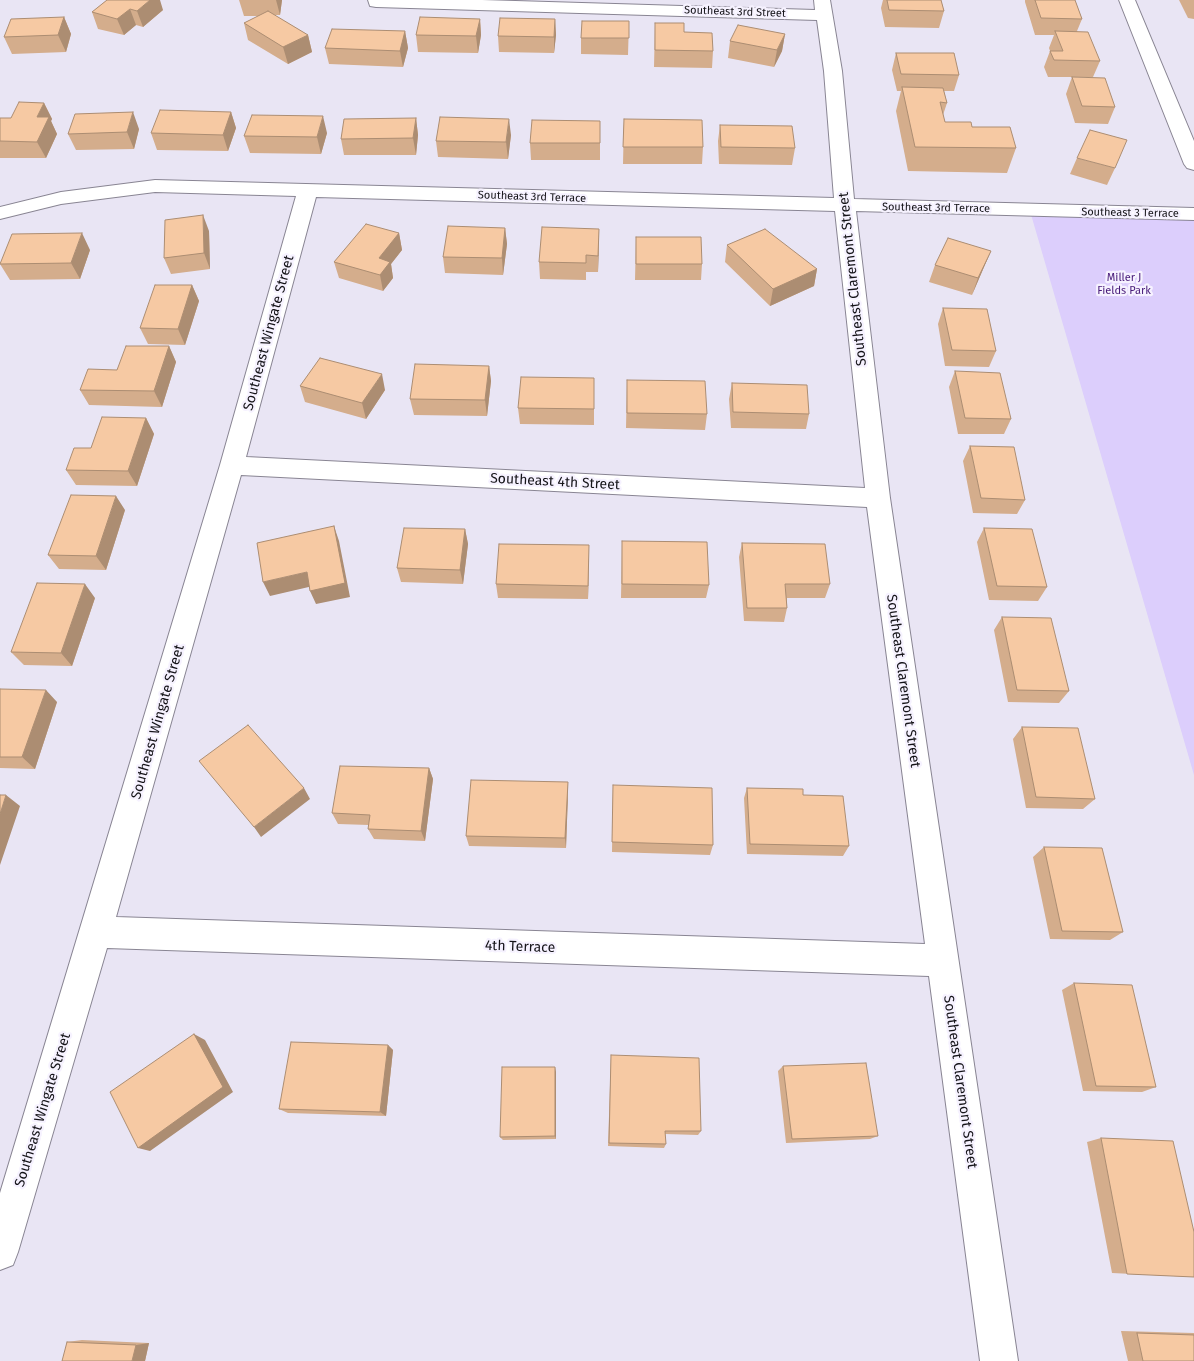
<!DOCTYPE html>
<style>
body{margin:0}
canvas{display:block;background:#e9e5f4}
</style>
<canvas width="1194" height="1361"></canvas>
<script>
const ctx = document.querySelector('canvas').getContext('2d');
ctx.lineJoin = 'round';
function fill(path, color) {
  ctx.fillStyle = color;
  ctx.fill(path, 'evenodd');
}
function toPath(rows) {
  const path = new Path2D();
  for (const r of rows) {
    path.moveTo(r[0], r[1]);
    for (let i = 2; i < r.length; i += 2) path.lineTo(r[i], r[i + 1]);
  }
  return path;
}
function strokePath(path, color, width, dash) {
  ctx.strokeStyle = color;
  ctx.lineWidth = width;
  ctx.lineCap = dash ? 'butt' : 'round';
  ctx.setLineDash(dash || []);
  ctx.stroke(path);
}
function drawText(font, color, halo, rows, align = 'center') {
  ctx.font = font + ' "Fira Sans",sans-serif';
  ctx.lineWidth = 4.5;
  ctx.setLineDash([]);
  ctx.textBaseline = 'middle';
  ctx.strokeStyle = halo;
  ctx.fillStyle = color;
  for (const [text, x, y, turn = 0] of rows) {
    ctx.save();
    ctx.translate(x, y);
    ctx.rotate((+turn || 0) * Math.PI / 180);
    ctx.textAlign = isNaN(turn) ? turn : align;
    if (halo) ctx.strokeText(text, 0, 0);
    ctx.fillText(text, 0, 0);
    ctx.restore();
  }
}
const green = toPath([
 [1030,211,1194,214,1194,775]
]);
const minor = toPath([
 [368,0,482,0,815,10,814,0,830,0,842,71,854,199,1194,208,1194,220,856,211,890,498,1018,1361,980,1361,929,976,107,948,18,1252,13,1265,0,1270,0,1193,220,465,296,196,155,192,61,204,0,219,0,207,61,192,155,180,834,198,824,71,817,20,376,7,370,6,368,0],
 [316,197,835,211,865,488,246,457,316,197],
 [241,475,867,507,925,944,116,917,241,475],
 [1119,0,1135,0,1194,141,1194,170,1187,168,1184,164,1119,0]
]);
const wall = toPath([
 [107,0,163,10,143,27,136,25,124,35,98,29,92,12],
 [239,0,282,0,280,15,274,15,308,35,312,52,288,64,248,40,244,23,259,16,244,16],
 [883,0,941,0,944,11,939,28,885,27,881,8],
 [1025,0,1075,0,1082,19,1077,31,1100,61,1093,77,1048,77,1044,67,1050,51,1049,48,1054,35,1035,35,1025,2],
 [1179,0,1194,0,1194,19,1188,18],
 [64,17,71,34,66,52,12,54,4,37],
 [480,19,481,35,478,53,418,52,416,35],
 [555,19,556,35,554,53,499,52,498,36],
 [629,21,628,55,581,54,581,38],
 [655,23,684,32,713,51,712,68,654,67],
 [405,31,408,48,403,67,329,64,325,48],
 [785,34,782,51,774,67,728,58,730,41],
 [896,53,959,75,954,91,944,91,947,103,943,115,945,122,972,127,1016,148,1007,173,908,171,896,111,901,91,897,91,892,70],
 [1072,77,1115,107,1108,124,1075,123,1066,94],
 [44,103,52,119,51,121,57,134,46,158,0,158,0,118,11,118],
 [231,112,236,128,228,151,157,150,151,133],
 [416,118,418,135,416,155,344,155,341,139],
 [624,119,703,147,702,164,623,164],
 [600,121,600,160,531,160,530,143],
 [720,125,795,148,792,165,719,164,718,141],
 [139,129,134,149,76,150,68,134],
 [327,133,321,154,250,153,244,136],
 [511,135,508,159,438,157,436,141],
 [1077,158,1115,168,1107,185,1070,174],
 [505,228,507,244,503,275,445,273,443,257],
 [599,229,598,272,586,272,586,280,540,279,539,262],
 [209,231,210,269,171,274,164,258],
 [399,233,402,250,391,264,393,278,383,291,339,278,334,262],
 [636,237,702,264,701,280,635,280],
 [727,245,817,269,814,286,770,306,725,262],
 [90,250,80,279,10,280,0,264],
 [991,251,984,267,972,295,929,282,935,265],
 [192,285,199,301,185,345,148,344,140,328],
 [943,308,996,351,989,367,945,366,938,324],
 [169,346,176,362,162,407,89,405,80,390],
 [489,366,491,381,487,416,414,415,410,399],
 [955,371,1011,419,1004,434,958,434,949,387],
 [594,378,594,425,520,424,518,408],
 [627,380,707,414,705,430,626,428],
 [732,383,809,414,806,429,731,428,729,399],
 [300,386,385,390,366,419,305,402],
 [146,418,154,434,137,486,76,485,66,470,91,448],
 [970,446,1025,500,1017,514,973,513,963,461],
 [125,510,106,570,59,569,48,555],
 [984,528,1047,587,1038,601,989,600,977,542],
 [465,529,468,544,463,584,401,582,397,568],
 [622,541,709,585,706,598,621,598],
 [742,543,830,584,825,598,787,598,787,608,784,622,744,621,739,557],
 [589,559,588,599,498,598,496,584],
 [95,598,72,666,24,665,11,652],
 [1002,617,1069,691,1059,703,1008,702,994,630],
 [0,689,57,702,35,769,0,768],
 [1022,727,1095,799,1083,809,1026,808,1013,739],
 [429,768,433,779,425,841,374,839,368,829,369,825,338,824,332,813],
 [568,782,568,793,566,848,469,846,466,836],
 [613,785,713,845,710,855,612,852],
 [747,788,849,846,843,856,747,854,744,798],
 [1044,847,1123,932,1110,940,1050,939,1033,857],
 [1074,983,1156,1087,1142,1092,1083,1091,1062,990],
 [388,1045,393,1050,386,1116,288,1113,279,1109],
 [611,1055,701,1131,698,1135,665,1134,666,1144,664,1148,608,1146],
 [783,1066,878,1136,870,1139,786,1143,778,1071],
 [556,1072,556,1139,503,1140,500,1137],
 [1101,1138,1194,1277,1112,1273,1087,1142],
 [1121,1331,1194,1333,1194,1361,1128,1361],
 [82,1340,149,1343,145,1361,67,1342]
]);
const shadedWall = toPath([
 [150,0,160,0,163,10,143,27,137,11],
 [276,0,282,0,280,15],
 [130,9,136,25,124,35,117,19],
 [64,17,71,34,66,52,58,35],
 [480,19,481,35,478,53,476,36],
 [555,19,556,35,554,53,554,37],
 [405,31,408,48,403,67,400,51],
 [785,34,782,51,774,67,777,50],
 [308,35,312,52,288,64,283,47],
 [44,103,52,119,51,121,57,134,46,158,37,142,37,117],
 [133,112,139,129,134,149,127,132],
 [231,112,236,128,228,151,223,135],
 [323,116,327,133,321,154,317,137],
 [416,118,418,135,416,155,413,138],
 [509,119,511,135,508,159,506,142],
 [203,215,209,231,210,269,204,253],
 [505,228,507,244,503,275,502,258],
 [599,229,599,245,598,272,598,256],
 [82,233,90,250,80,279,71,263],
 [399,233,402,250,391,264,393,278,383,291,380,275,379,258],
 [991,251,984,267,972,295,978,278],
 [817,269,814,286,770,306,773,289],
 [192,285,199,301,185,345,178,329],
 [169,346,176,362,162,407,154,391],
 [489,366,491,381,487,416,485,400],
 [382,374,385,390,366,419,362,403],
 [146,418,154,434,137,486,128,471],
 [116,496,125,510,106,570,96,556],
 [334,526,339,541,350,597,316,604,310,591],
 [465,529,468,544,463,584,460,570],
 [589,545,589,559,588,599,588,586],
 [307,572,313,586,270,596,263,582],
 [85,584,95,598,72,666,61,653],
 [46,690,57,702,35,769,22,757],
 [429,768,433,779,425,841,421,831],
 [568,782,568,793,566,848,565,838],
 [304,788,310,799,261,837,254,827],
 [6,795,20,806,0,865,0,814],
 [194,1034,205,1040,233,1092,150,1151,138,1148],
 [388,1045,393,1050,386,1116,380,1112],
 [555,1067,556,1072,556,1139,555,1136],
 [149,1343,145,1361,132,1361,136,1345]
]);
const building = toPath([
 [107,0,150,0,137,11,130,9,117,19,92,12,107,0],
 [887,0,941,0,944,11,889,10,887,0],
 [1035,0,1075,0,1082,19,1041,18,1035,0],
 [268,11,308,35,283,47,244,23,268,11],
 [64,17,58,35,4,37,11,19,64,17],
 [420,17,480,19,476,36,416,35,420,17],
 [500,18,555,19,554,37,498,36,500,18],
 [582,21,629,21,629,38,581,38,582,21],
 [655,23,684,23,684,32,712,33,713,51,655,50,655,23],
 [738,25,785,34,777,50,730,41,738,25],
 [332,29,405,31,400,51,325,48,332,29],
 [1055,31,1088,32,1100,61,1054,60,1050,51,1063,51,1055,31],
 [896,53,954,53,959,75,901,74,896,53],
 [1072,77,1105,78,1115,107,1082,106,1072,77],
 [902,87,943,88,947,103,940,102,945,122,971,122,972,127,1010,127,1016,148,915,147,902,87],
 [19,102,44,103,37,117,49,117,37,142,0,141,0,118,11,118,19,102],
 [160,110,231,112,223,135,151,133,160,110],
 [133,112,127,132,68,134,75,114,133,112],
 [252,115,323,116,317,137,244,136,252,115],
 [440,117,509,119,506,142,436,141,440,117],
 [416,118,413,138,341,139,344,119,416,118],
 [624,119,702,120,703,147,623,147,624,119],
 [532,120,600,121,600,143,530,143,532,120],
 [720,125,792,126,795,148,721,147,720,125],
 [1090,130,1127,140,1115,168,1077,158,1090,130],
 [203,215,204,253,164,258,165,220,203,215],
 [366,224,399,233,379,258,390,262,380,275,334,262,366,224],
 [448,226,505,228,502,258,443,257,448,226],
 [542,227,599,229,598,256,586,255,586,263,539,262,542,227],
 [765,229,817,269,773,289,727,245,765,229],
 [82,233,71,263,0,264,12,234,82,233],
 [636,237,701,237,702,264,636,264,636,237],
 [948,238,991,251,978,278,935,265,948,238],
 [155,285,192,285,178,329,140,328,155,285],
 [943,308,987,309,996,351,952,350,943,308],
 [126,346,169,346,154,391,80,390,88,369,117,370,126,346],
 [320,358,382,374,362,403,300,386,320,358],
 [415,364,489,366,485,400,410,399,415,364],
 [955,371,1000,373,1011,419,965,418,955,371],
 [521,377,594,378,594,409,518,408,521,377],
 [627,380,705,381,707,414,627,413,627,380],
 [732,383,807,385,809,414,733,412,732,383],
 [102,417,146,418,128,471,66,470,74,448,91,448,102,417],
 [970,446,1014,447,1025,500,981,498,970,446],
 [71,495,116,496,96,556,48,555,71,495],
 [334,526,345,583,310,591,307,572,263,582,257,543,334,526],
 [404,528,465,529,460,570,397,568,404,528],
 [984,528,1032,529,1047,587,997,586,984,528],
 [622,541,707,542,709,585,622,584,622,541],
 [742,543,825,544,830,584,785,584,787,608,747,608,742,543],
 [499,544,589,545,588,586,496,584,499,544],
 [37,583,85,584,61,653,11,652,37,583],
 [1002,617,1051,618,1069,691,1017,690,1002,617],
 [0,689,46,690,22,757,0,757,0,689],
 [248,725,304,788,254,827,199,761,248,725],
 [1022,727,1078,728,1095,799,1036,797,1022,727],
 [340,766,429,768,421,831,368,829,370,815,332,813,340,766],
 [471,780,568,782,565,838,466,836,471,780],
 [613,785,712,788,713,845,612,842,613,785],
 [747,788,803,789,803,795,843,796,849,846,750,844,747,788],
 [0,795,6,795,0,814,0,795],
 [1044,847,1102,848,1123,932,1062,931,1044,847],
 [1074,983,1132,985,1156,1087,1096,1086,1074,983],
 [194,1034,223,1087,138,1148,110,1092,194,1034],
 [291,1042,388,1045,380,1112,279,1109,291,1042],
 [611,1055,699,1058,701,1131,665,1131,666,1144,609,1143,611,1055],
 [866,1063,878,1136,792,1139,783,1066,866,1063],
 [502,1067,555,1067,555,1136,500,1137,502,1067],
 [1101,1138,1173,1141,1194,1232,1194,1277,1127,1274,1101,1138],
 [1137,1333,1194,1335,1194,1361,1143,1361,1137,1333],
 [67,1342,136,1345,132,1361,62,1361,67,1342]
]);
const farStreetnames = [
 ["Southeast 3rd Street",735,12,2],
 ["Southeast 3rd Terrace",532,197,2],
 ["Southeast 3rd Terrace",936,208,1],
 ["Southeast 3 Terrace",1130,213,1]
];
const farParknames = [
 ["Miller J",1124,278],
 ["Fields Park",1124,291]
];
const streetNames = [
 ["Southeast Claremont Street",853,279,-96],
 ["Southeast Wingate Street",269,333,-75],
 ["Southeast 4th Street",555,482,3],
 ["Southeast Claremont Street",903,681,82],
 ["Southeast Wingate Street",158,722,-74],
 ["4th Terrace",520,947,2],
 ["Southeast Claremont Street",960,1082,82],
 ["Southeast Wingate Street",43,1110,-73]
];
fill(green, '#dccefc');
strokePath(minor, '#898593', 2);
fill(minor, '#fff');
fill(wall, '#d4ad8c');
fill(shadedWall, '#ac8d72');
fill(building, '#f6c9a3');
strokePath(building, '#ac8d72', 1);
drawText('11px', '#141318', '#f6f2ff', farStreetnames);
drawText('11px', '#461978', '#f6f2ff', farParknames);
drawText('14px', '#141318', '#f6f2ff', streetNames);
</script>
